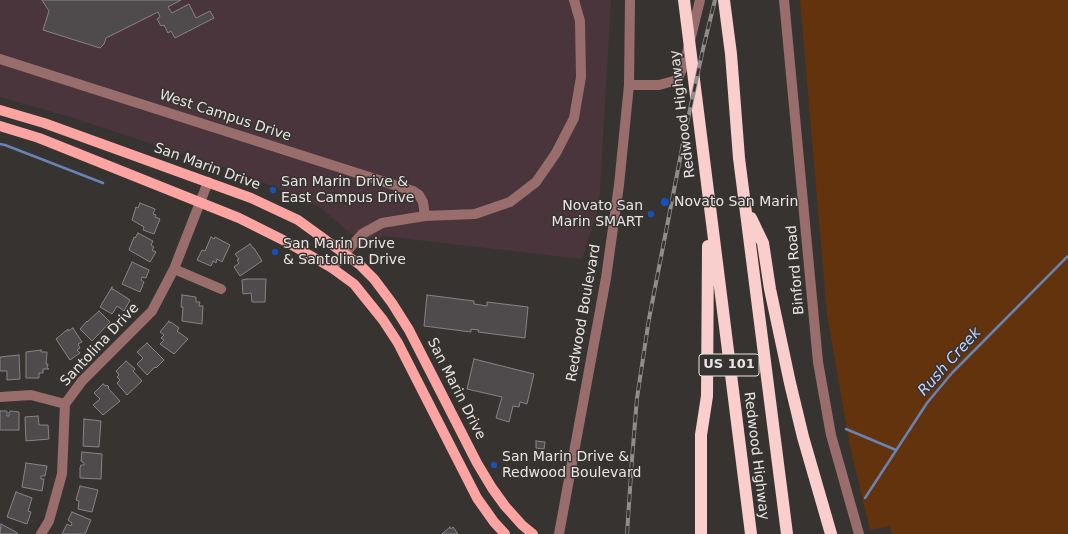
<!DOCTYPE html>
<style>
body{margin:0}
canvas{display:block;background:#373330}
</style>
<canvas width="1068" height="534"></canvas>
<script>
const ctx = document.querySelector('canvas').getContext('2d');
ctx.lineJoin = 'round';
function fill(path, color) {
  ctx.fillStyle = color;
  ctx.fill(path, 'evenodd');
}
function toPath(rows) {
  const path = new Path2D();
  for (const r of rows) {
    path.moveTo(r[0], r[1]);
    for (let i = 2; i < r.length; i += 2) path.lineTo(r[i], r[i + 1]);
  }
  return path;
}
function strokePath(path, color, width, dash) {
  ctx.strokeStyle = color;
  ctx.lineWidth = width;
  ctx.lineCap = dash ? 'butt' : 'round';
  ctx.setLineDash(dash || []);
  ctx.stroke(path);
}
function drawText(font, color, halo, rows, align = 'center') {
  ctx.font = font + ' "DejaVu Sans",sans-serif';
  ctx.lineWidth = 3;
  ctx.setLineDash([]);
  ctx.textBaseline = 'middle';
  ctx.strokeStyle = halo;
  ctx.fillStyle = color;
  for (const [text, x, y, turn = 0] of rows) {
    ctx.save();
    ctx.translate(x, y);
    ctx.rotate((+turn || 0) * Math.PI / 180);
    ctx.textAlign = isNaN(turn) ? turn : align;
    if (halo) ctx.strokeText(text, 0, 0);
    ctx.fillText(text, 0, 0);
    ctx.restore();
  }
}
const commercial = toPath([
 [0,0,611,0,599,207,582,259,383,236,369,249,321,208,246,175,74,118,0,97]
]);
const green = toPath([
 [800,0,1068,0,1068,534,892,534,890,526,870,530,850,446,827,314]
]);
const stream = toPath([
 [0,144,5,145,103,183],
 [846,429,896,450],
 [865,498,927,403,952,373,1068,256]
]);
const building = toPath([
 [42,0,181,0,168,7,172,13,189,4,196,18,210,11,214,18,175,38,171,31,168,33,164,25,161,26,157,19,160,17,158,12,106,38,104,44,100,48,43,30,49,11,42,0],
 [140,203,155,209,153,214,156,215,155,217,160,219,154,234,143,230,144,227,132,220,136,207,138,208,140,203],
 [138,233,153,241,151,245,154,247,152,250,156,252,150,262,129,250,134,237,135,238,138,233],
 [211,237,214,239,215,237,230,245,222,262,217,259,216,263,213,261,211,266,197,260,202,250,205,251,211,237],
 [250,244,253,248,254,248,262,261,240,276,234,267,239,263,237,260,239,259,235,254,250,244],
 [132,262,149,270,146,278,142,277,141,280,144,282,140,292,122,284,132,262],
 [247,279,266,279,265,302,252,302,251,293,243,294,242,280,247,279],
 [112,287,112,290,113,289,130,300,124,311,117,306,112,314,100,307,112,287],
 [182,295,196,297,196,302,200,302,199,306,203,306,202,324,182,321,183,307,181,307,182,295],
 [427,295,474,301,474,304,487,306,487,302,528,307,525,338,478,332,479,330,471,329,471,332,424,326,427,295],
 [99,311,110,322,92,341,80,329,87,321,87,322,99,311],
 [169,321,170,323,171,322,179,328,177,331,188,339,174,354,160,344,164,340,161,338,164,335,160,332,169,321],
 [73,328,82,342,78,344,80,348,77,350,80,353,70,360,56,339,68,329,68,331,73,328],
 [147,343,164,360,156,368,155,367,147,375,137,364,143,358,137,352,147,343],
 [41,350,41,352,47,352,46,364,48,364,47,368,49,369,43,369,43,373,39,373,39,378,26,378,26,352,41,350],
 [19,355,20,379,7,380,7,371,0,371,0,357,19,355],
 [474,359,534,374,527,404,520,402,519,407,513,406,509,422,496,418,502,397,467,389,474,359],
 [126,361,135,369,133,371,142,381,127,395,117,383,120,380,117,377,119,375,116,371,126,361],
 [103,384,106,386,107,385,109,387,108,388,120,401,103,415,93,405,100,399,94,393,103,384],
 [0,411,7,411,7,416,9,416,9,412,11,411,19,412,19,430,0,430,0,411],
 [38,416,39,425,48,425,49,439,26,441,25,417,38,416],
 [84,419,101,421,99,447,83,446,84,419],
 [536,441,545,442,544,449,536,448,536,441],
 [82,452,102,454,101,479,80,478,80,468,81,465,84,465,84,463,81,461,82,452],
 [26,463,47,466,45,476,41,476,41,479,44,479,42,491,22,487,26,463],
 [80,486,98,490,92,512,78,509,79,501,76,500,80,486],
 [16,492,32,498,28,511,31,512,27,524,7,517,16,492],
 [72,512,91,520,85,534,62,534,67,524,71,526,72,523,68,520,72,512],
 [1,524,16,532,18,534,0,534,1,524],
 [450,527,451,529,453,527,458,534,442,534,450,527]
]);
const minor = toPath([
 [784,0,818,362,831,435,859,534],
 [0,59,413,191,419,195,423,202,425,216],
 [629,85,659,85,677,80,684,65,700,0],
 [332,268,362,234,382,223,425,216,475,214,510,202,536,182,556,153,574,118,581,77,580,21,574,0],
 [174,269,221,289],
 [0,397,31,395,65,404],
 [41,534,49,521,62,474,65,404,82,381,152,311,174,269,208,182],
 [559,534,606,278,619,185,629,85,630,0]
]);
const major = toPath([
 [0,110,44,123,251,198,298,220,360,265,374,279,392,303,409,330,477,463,492,488,505,506,522,525,533,534],
 [0,126,39,138,239,218,283,240,332,268,354,284,383,320,398,343,477,498,494,522,505,534]
]);
const highway = toPath([
 [684,0,751,534],
 [724,0,731,54,739,158,787,534],
 [751,218,763,243,770,289,790,383,803,437,831,534],
 [701,534,701,435,707,396,708,246]
]);
const rail = toPath([
 [627,534,632,459,637,398,649,319,686,128,703,49,715,0]
]);
const markers = [
 [273,190,4,"#1a4fb4"],
 [665,202,5,"#1a4fb4"],
 [651,214,4,"#1a4fb4"],
 [275,252,4,"#1a4fb4"],
 [494,465,4,"#1a4fb4"]
];
const shields = [
 [729,365,60]
];
const shieldNames = [
 ["US 101",729,365]
];
const streetNames = [
 ["Redwood Highway",683,114,-97],
 ["West Campus Drive",225,116,18],
 ["San Marin Drive",207,167,20],
 ["Binford Road",796,270,-95],
 ["Redwood Boulevard",584,313,-80],
 ["Santolina Drive",100,345,-47],
 ["San Marin Drive",456,389,63],
 ["Redwood Highway",756,456,83]
];
const poiNames = [
 ["San Marin Drive &",281,182],
 ["East Campus Drive",281,198],
 ["Novato San Marin",674,202],
 ["Novato San",643,206,"right"],
 ["Marin SMART",643,222,"right"],
 ["San Marin Drive",283,244],
 ["& Santolina Drive",283,260],
 ["San Marin Drive &",502,457],
 ["Redwood Boulevard",502,473]
];
const waterNames = [
 ["Rush Creek",950,362,-48]
];
fill(commercial, '#49353b');
fill(green, '#63330e');
strokePath(stream, '#6983b4', 2.5);
fill(building, '#4f4b4d');
strokePath(building, '#888386', 1);
strokePath(minor, '#986d6b', 10);
strokePath(major, '#fba4a2', 10);
strokePath(highway, '#f9cecc', 12);
strokePath(rail, '#908d8b', 4);
strokePath(rail, '#373330', 2.5, [8]);
for (const [x, y, r, color] of markers) {
  const dot = new Path2D();
  dot.arc(x, y, r, 0, 2 * Math.PI);
  ctx.fillStyle = color;
  ctx.fill(dot);
  strokePath(dot, '#373330', 1.5);
}
for (const [x, y, w] of shields) {
  const box = new Path2D();
  box.roundRect(x - w / 2, y - 11, w, 22, 3);
  ctx.fillStyle = '#373330';
  ctx.fill(box);
  strokePath(box, '#e8e6e4', 1);
}
drawText('bold 13px', '#e8e6e4', null, shieldNames);
drawText('14px', '#e8e6e4', '#373330', streetNames);
drawText('14px', '#e8e6e4', '#373330', poiNames, 'left');
drawText('italic 15px', '#bfd5fe', '#373330', waterNames);
</script>
